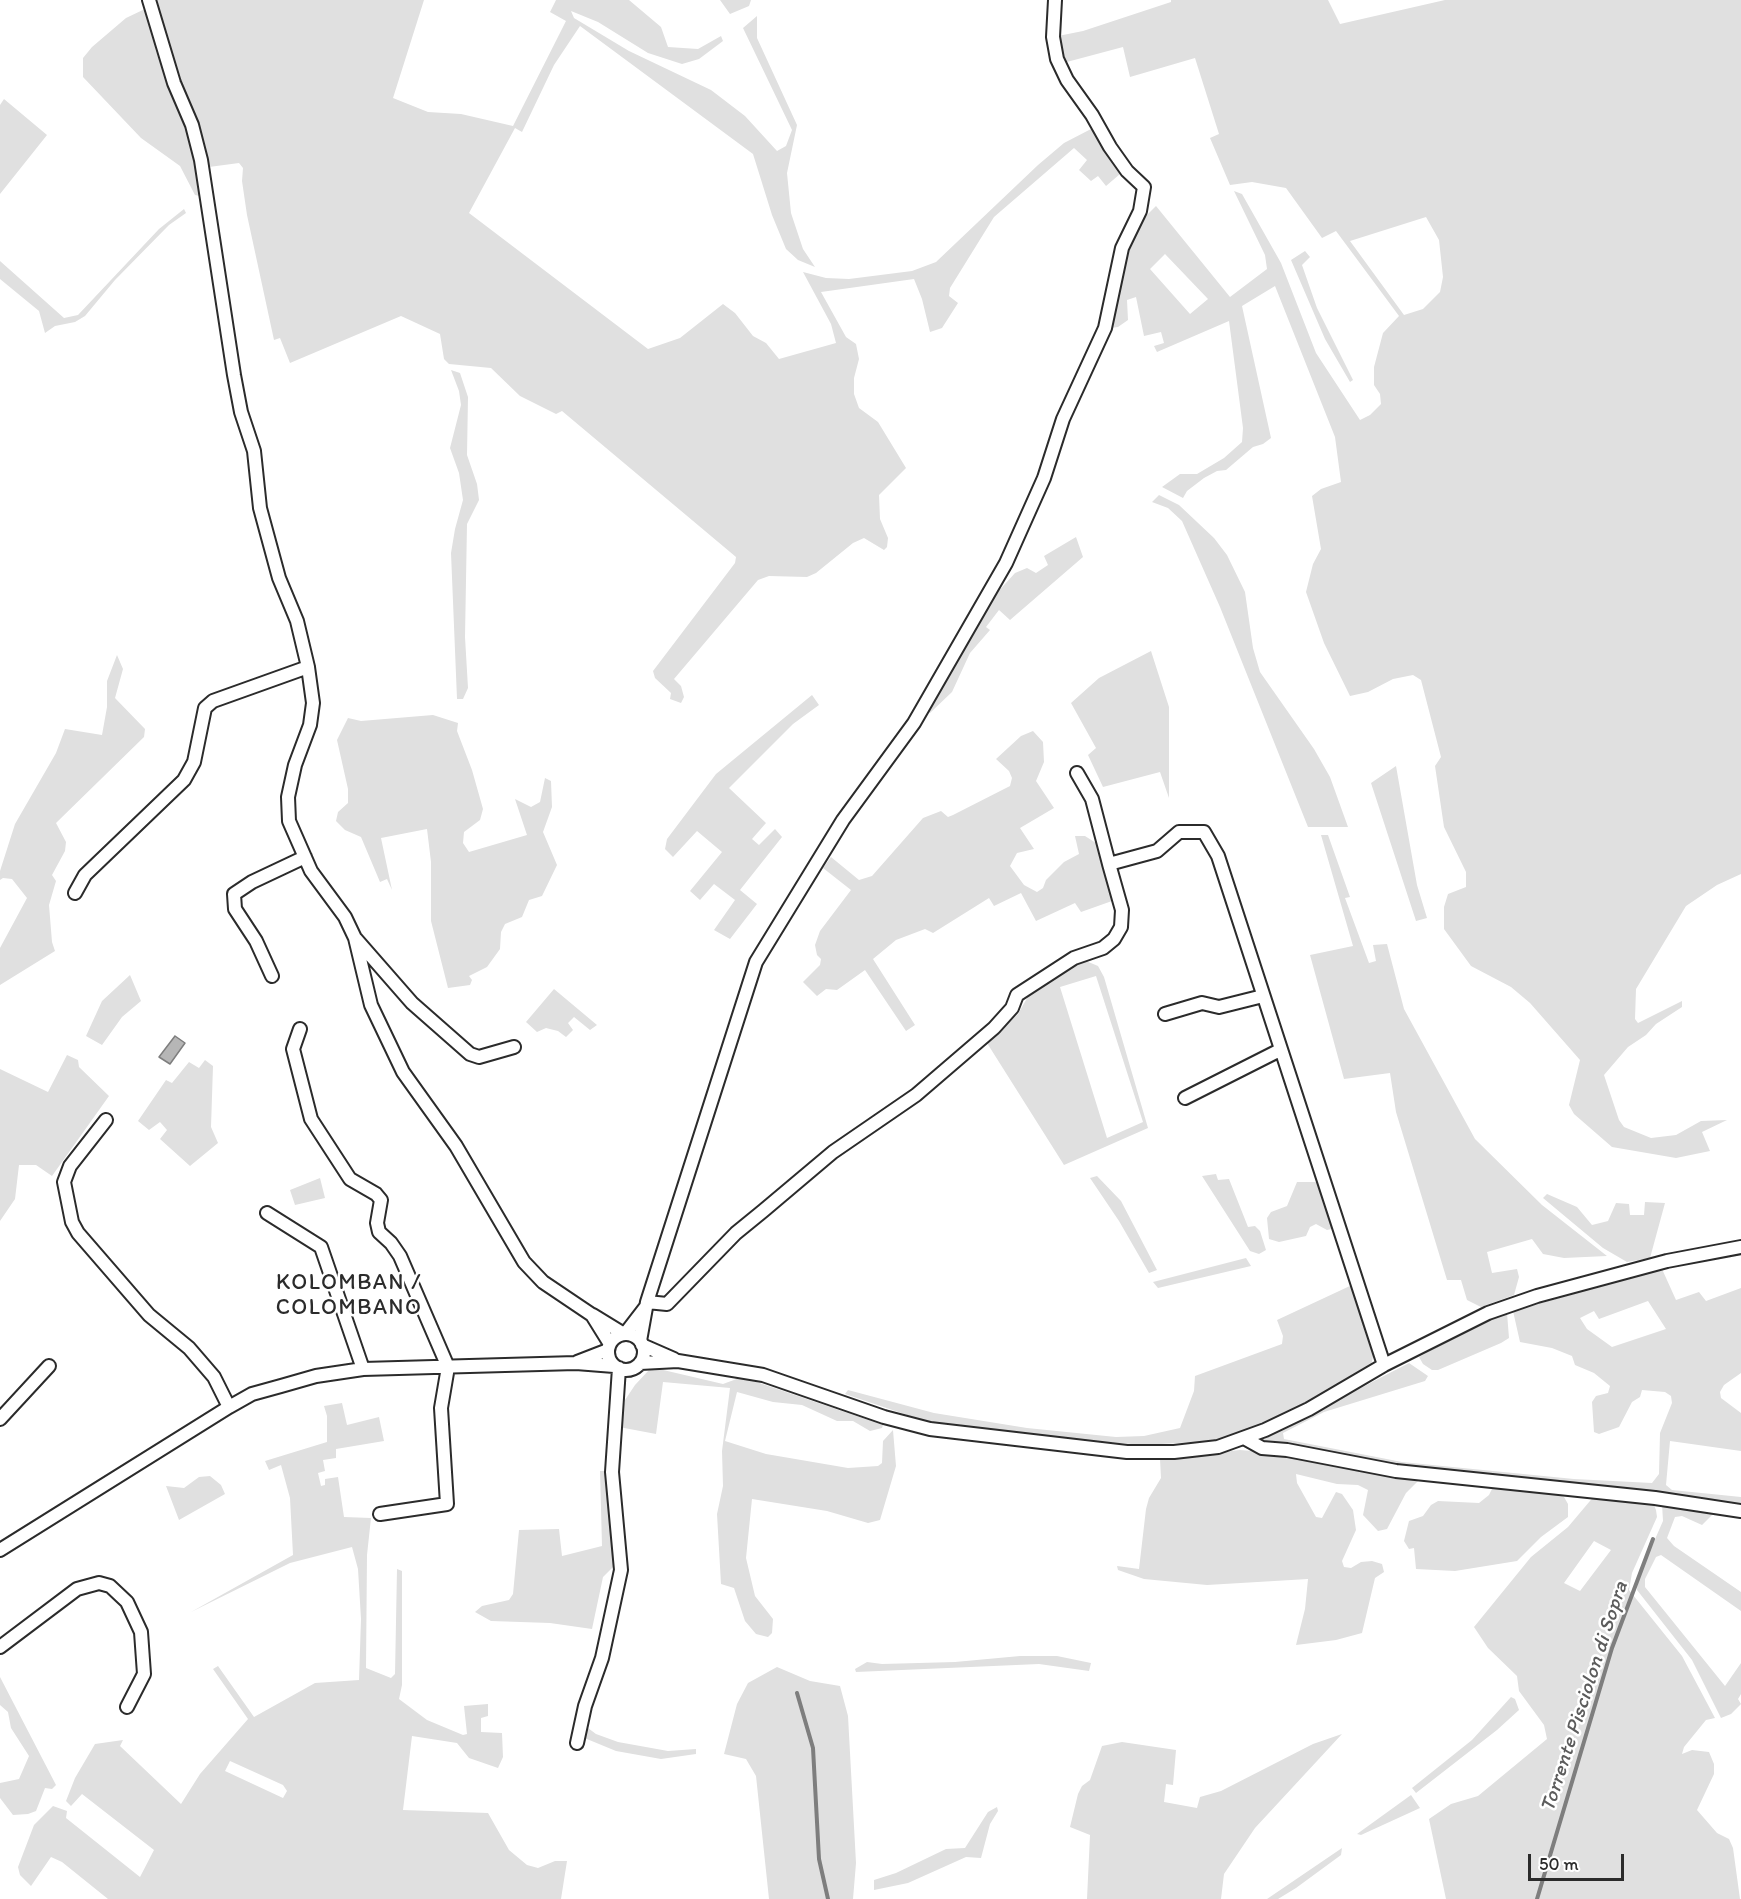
<!DOCTYPE html>
<style>
body{margin:0}
#map{position:relative;width:1741px;height:1899px;overflow:hidden;background:#fff;font-family:Itim,sans-serif}
canvas{display:block}
.scale{position:absolute;left:1528px;top:1854px;width:96px;height:27px;box-sizing:border-box;border:3px solid #2b2b2b;border-top:0;padding-left:8px;font-size:18px;line-height:21px;white-space:nowrap;color:#2b2b2b;-webkit-text-stroke:4px #fff;paint-order:stroke}
</style>
<div id="map">
<canvas width="1741" height="1899"></canvas>
<div class="scale">50 m</div>
</div>
<script>
const ctx = document.querySelector('canvas').getContext('2d');
ctx.lineJoin = 'round';
function fill(path, color) {
  ctx.fillStyle = color;
  ctx.fill(path, 'evenodd');
}
function toPath(rows) {
  const path = new Path2D();
  for (const r of rows) {
    if (r.length === 3) {
      path.moveTo(r[0] + r[2], r[1]);
      path.arc(r[0], r[1], r[2], 0, 2 * Math.PI);
      continue;
    }
    path.moveTo(r[0], r[1]);
    for (let i = 2; i < r.length; i += 2) path.lineTo(r[i], r[i + 1]);
  }
  return path;
}
function strokePath(path, color, width, dash) {
  ctx.strokeStyle = color;
  ctx.lineWidth = width;
  ctx.lineCap = dash ? 'butt' : 'round';
  ctx.setLineDash(dash || []);
  ctx.stroke(path);
}
function drawText(font, color, halo, rows, align = 'center') {
  ctx.font = font + ' Itim,sans-serif';
  ctx.lineWidth = 5;
  ctx.setLineDash([]);
  ctx.textBaseline = 'middle';
  ctx.strokeStyle = halo;
  ctx.fillStyle = color;
  for (const [text, x, y, turn = 0] of rows) {
    ctx.save();
    ctx.translate(x, y);
    ctx.rotate((+turn || 0) * Math.PI / 180);
    ctx.textAlign = isNaN(turn) ? turn : align;
    if (halo) ctx.strokeText(text, 0, 0);
    ctx.fillText(text, 0, 0);
    ctx.restore();
  }
}
const green = toPath([
 [156,0,424,0,393,98,428,112,461,114,513,126,566,21,550,12,556,0,629,0,661,27,668,47,698,49,721,36,723,41,699,59,682,64,648,53,598,22,571,11,574,18,629,51,711,90,745,116,777,151,786,146,792,130,743,28,757,16,757,38,797,125,787,173,791,213,803,249,815,267,798,260,786,249,772,215,753,154,580,26,554,65,522,132,515,128,469,213,648,349,680,338,723,304,735,313,753,336,766,343,779,359,836,343,831,324,803,272,826,278,849,279,912,271,936,262,1038,165,1064,143,1091,129,1120,174,1106,186,1098,176,1091,181,1079,170,1087,160,1074,148,994,217,950,288,949,296,958,303,942,328,930,332,922,299,914,279,821,292,846,337,856,344,859,359,854,378,854,394,859,408,878,422,906,468,879,495,880,519,888,538,887,547,884,550,864,538,853,543,816,573,807,577,769,576,758,580,674,679,681,686,684,697,681,703,670,699,671,693,655,678,653,671,735,563,736,557,562,411,556,414,520,396,491,368,449,364,444,359,440,334,401,316,290,363,280,338,274,340,247,215,242,181,243,168,239,163,209,167,204,142,177,71],
 [720,0,751,0,749,6,730,14],
 [1171,0,1328,0,1340,24,1445,0,1741,0,1741,874,1717,885,1686,906,1636,989,1635,1019,1638,1023,1682,1001,1682,1007,1656,1024,1646,1035,1628,1047,1604,1075,1619,1120,1624,1127,1651,1138,1676,1135,1701,1121,1727,1120,1702,1132,1710,1151,1676,1158,1612,1147,1574,1114,1569,1105,1580,1060,1530,1003,1511,987,1471,966,1444,929,1444,907,1448,894,1466,887,1466,872,1444,827,1435,766,1441,757,1421,680,1413,675,1393,679,1368,692,1350,696,1324,643,1306,592,1313,564,1321,549,1312,496,1321,489,1341,482,1335,437,1275,286,1242,306,1271,438,1263,444,1253,447,1226,470,1217,471,1204,478,1187,491,1183,498,1162,487,1180,474,1197,474,1224,458,1242,442,1243,428,1229,321,1157,352,1154,346,1164,343,1161,332,1144,336,1136,297,1127,300,1128,320,1118,327,1103,329,1110,294,1137,225,1156,206,1230,297,1267,269,1265,255,1234,191,1242,194,1281,263,1316,353,1360,420,1370,415,1381,404,1380,394,1374,385,1374,367,1383,333,1399,316,1336,231,1322,238,1286,188,1252,182,1230,185,1210,138,1219,134,1195,58,1130,77,1123,47,1063,63,1058,36,1083,31,1171,2],
 [1426,217,1439,240,1443,277,1440,292,1423,309,1404,315,1350,241],
 [1165,254,1208,299,1190,314,1150,269],
 [147,8,156,51,191,144,200,196,195,195,180,166,141,138,83,77,83,58,92,47,126,18],
 [4,99,47,135,0,194,0,105],
 [184,209,186,213,169,225,115,280,85,316,75,322,55,326,45,333,39,311,0,279,0,261,64,318,78,315,159,229],
 [1305,251,1310,257,1302,265,1317,308,1353,380,1350,382,1325,339,1291,260],
 [451,370,460,373,468,397,467,455,477,484,479,500,467,524,465,637,468,688,463,699,457,699,451,553,455,529,463,500,459,473,450,448,461,405,459,391],
 [1159,495,1179,505,1214,538,1227,555,1245,592,1253,648,1260,672,1314,749,1330,777,1348,827,1308,827,1220,607,1182,521,1168,508,1152,502],
 [1076,537,1083,557,1010,620,999,610,986,627,990,630,970,653,952,692,930,713,927,711,952,664,995,595,1015,573,1027,568,1036,573,1048,565,1044,556],
 [1151,651,1169,707,1169,798,1160,772,1103,787,1088,755,1096,748,1071,703,1099,678],
 [117,655,123,669,115,698,145,729,144,737,56,823,66,842,65,851,52,875,56,881,49,905,52,942,55,951,0,985,0,948,27,898,12,879,3,878,0,880,0,871,15,824,56,753,65,729,102,735,107,707,107,681],
 [812,695,819,705,793,724,729,788,766,823,752,839,759,845,775,829,782,837,740,890,757,904,730,939,714,930,735,900,714,884,700,900,690,891,722,852,697,831,673,857,665,849,667,839,716,774],
 [433,715,458,723,457,731,472,770,483,809,480,820,464,832,463,843,469,852,527,835,515,799,531,807,540,802,545,778,551,781,552,807,543,832,557,865,542,896,529,900,522,917,505,924,501,932,500,949,487,967,469,976,472,980,470,985,448,988,431,921,431,862,427,829,381,838,392,890,387,879,380,882,361,837,345,830,336,821,338,812,348,803,348,789,337,740,348,718,361,721],
 [1033,731,1043,742,1044,762,1036,781,1054,808,1020,828,1034,849,1017,853,1010,866,1024,885,1037,892,1043,888,1046,880,1064,862,1079,854,1075,836,1085,836,1099,845,1112,901,1081,912,1075,903,1036,921,1021,893,994,906,989,898,933,933,925,929,896,940,873,959,915,1025,906,1031,865,970,837,990,826,989,817,996,803,982,820,965,821,959,817,955,815,945,820,931,851,890,823,868,831,857,859,880,872,876,923,818,941,811,948,817,953,815,1010,786,1012,778,1009,771,996,759,1021,736],
 [1396,766,1417,885,1427,918,1416,921,1371,783],
 [1321,835,1328,835,1350,897,1345,898,1369,963,1376,961,1373,945,1387,944,1404,1009,1475,1139,1542,1205,1607,1256,1564,1258,1543,1254,1532,1239,1487,1252,1492,1273,1517,1269,1519,1277,1514,1295,1481,1307,1467,1300,1461,1280,1447,1280,1396,1112,1390,1073,1344,1079,1310,955,1353,946],
 [1086,961,1098,966,1104,977,1148,1128,1064,1165,987,1043,1018,1014,1030,993,1055,976],
 [1096,976,1143,1122,1107,1138,1060,987],
 [130,975,141,1001,122,1017,102,1045,86,1036,102,1001],
 [554,989,597,1025,590,1030,574,1017,568,1023,573,1030,566,1037,558,1031,546,1028,537,1032,526,1022],
 [67,1055,78,1060,79,1067,109,1096,52,1176,36,1165,19,1165,15,1199,0,1221,0,1069,48,1092],
 [205,1060,213,1066,211,1127,218,1143,190,1166,160,1139,167,1130,160,1122,149,1130,138,1121,166,1080,172,1083,189,1062,199,1068],
 [1216,1174,1218,1180,1229,1179,1248,1227,1255,1226,1260,1231,1266,1250,1259,1254,1250,1251,1202,1176],
 [1097,1176,1121,1201,1157,1270,1149,1273,1119,1221,1090,1178],
 [320,1178,325,1198,295,1205,290,1190],
 [1297,1182,1319,1182,1336,1228,1327,1230,1316,1224,1310,1227,1306,1236,1279,1242,1269,1239,1267,1218,1271,1212,1287,1206],
 [1547,1194,1577,1207,1592,1225,1608,1221,1616,1203,1629,1204,1630,1215,1644,1215,1645,1202,1665,1203,1650,1258,1627,1262,1603,1248,1543,1198],
 [1246,1258,1251,1266,1158,1288,1153,1282],
 [1662,1269,1676,1300,1699,1292,1706,1301,1741,1288,1741,1373,1724,1385,1720,1392,1721,1398,1741,1413,1741,1451,1670,1441,1666,1485,1672,1490,1741,1497,1741,1506,1434,1473,1263,1443,1260,1440,1409,1363,1428,1376,1425,1381,1324,1412,1283,1433,1284,1439,1402,1462,1574,1479,1652,1483,1659,1474,1660,1433,1672,1403,1671,1396,1665,1392,1642,1390,1640,1397,1632,1402,1619,1427,1599,1434,1594,1432,1592,1402,1596,1396,1608,1393,1610,1386,1594,1373,1575,1365,1572,1356,1552,1348,1520,1342,1513,1311],
 [1648,1301,1666,1329,1612,1347,1587,1329,1580,1318,1594,1311,1599,1319],
 [1352,1285,1374,1352,1371,1366,1262,1426,1212,1441,1144,1445,1022,1435,934,1424,845,1394,848,1390,934,1413,1027,1428,1116,1437,1144,1436,1180,1428,1194,1391,1195,1376,1282,1344,1283,1336,1277,1320],
 [1507,1313,1509,1338,1501,1343,1438,1370,1432,1370,1423,1364,1419,1357,1474,1327],
 [659,1369,723,1384,742,1377,883,1425,882,1428,870,1431,853,1421,837,1421,802,1405,773,1402,737,1392,725,1441,766,1454,848,1468,878,1466,882,1463,883,1441,893,1430,896,1466,880,1520,868,1523,827,1511,752,1499,746,1558,755,1596,773,1619,772,1633,768,1637,756,1634,745,1621,734,1588,721,1584,717,1514,723,1486,722,1451,730,1388,663,1382,656,1434,619,1427,625,1400,635,1385,649,1370],
 [342,1403,347,1425,379,1417,384,1441,336,1449,336,1458,323,1460,325,1471,318,1473,321,1486,325,1485,325,1479,338,1477,344,1517,371,1518,367,1555,366,1668,391,1678,395,1674,397,1569,402,1571,402,1685,399,1699,427,1720,463,1735,467,1734,464,1706,488,1704,488,1716,481,1718,481,1732,502,1733,503,1757,498,1768,469,1758,457,1743,412,1736,403,1810,488,1813,509,1850,527,1865,538,1868,555,1861,567,1861,561,1899,108,1899,62,1862,51,1857,31,1886,20,1875,18,1867,34,1825,53,1806,67,1811,66,1818,140,1877,154,1850,82,1794,71,1806,66,1801,75,1778,95,1744,123,1740,120,1746,181,1804,200,1774,248,1719,213,1669,218,1666,254,1717,315,1683,359,1680,361,1619,358,1569,352,1547,290,1563,191,1612,293,1555,290,1498,281,1465,269,1470,265,1461,327,1442,327,1416,324,1406],
 [230,1761,283,1785,287,1791,283,1798,225,1771],
 [1240,1450,1286,1454,1419,1480,1406,1493,1387,1529,1378,1531,1363,1515,1368,1490,1358,1485,1337,1484,1296,1474,1297,1483,1316,1517,1322,1518,1336,1492,1342,1494,1353,1510,1356,1530,1342,1561,1344,1567,1351,1568,1361,1562,1372,1561,1382,1564,1384,1572,1375,1578,1362,1633,1336,1640,1296,1645,1305,1609,1308,1579,1207,1585,1144,1579,1118,1570,1117,1566,1139,1569,1146,1509,1149,1498,1161,1478,1160,1459],
 [600,1471,608,1471,614,1566,603,1577,592,1629,550,1623,491,1621,475,1612,482,1606,509,1600,513,1594,519,1530,559,1529,562,1556,602,1546],
 [210,1476,221,1485,225,1494,179,1520,166,1486,184,1488,199,1477],
 [1493,1487,1558,1494,1564,1497,1568,1504,1568,1517,1541,1537,1517,1561,1455,1571,1416,1569,1414,1548,1409,1549,1404,1541,1409,1521,1423,1516,1431,1505,1438,1501,1479,1503,1489,1495],
 [1595,1495,1653,1503,1656,1510,1657,1517,1632,1573,1629,1590,1682,1656,1715,1718,1706,1720,1684,1747,1682,1754,1692,1750,1709,1752,1714,1764,1714,1774,1697,1810,1717,1833,1729,1839,1733,1848,1740,1899,1446,1899,1429,1819,1451,1804,1478,1796,1547,1739,1544,1725,1519,1691,1517,1676,1488,1648,1474,1627,1531,1557,1568,1527],
 [1594,1541,1611,1550,1580,1591,1564,1583],
 [1662,1504,1717,1510,1702,1525,1682,1516,1675,1517,1667,1538,1674,1546,1741,1592,1741,1611,1661,1555,1656,1557,1645,1579,1645,1587,1725,1686,1741,1663,1741,1694,1738,1699,1741,1704,1731,1714,1721,1718,1692,1660,1637,1590,1638,1578,1663,1521],
 [1020,1656,1057,1656,1091,1663,1089,1671,1039,1664,856,1672,855,1669,867,1662,882,1664,955,1662],
 [777,1667,810,1681,840,1686,848,1716,856,1863,853,1899,769,1899,756,1776,746,1759,724,1754,737,1704,748,1683],
 [0,1677,56,1785,52,1789,45,1788,36,1811,28,1814,13,1815,0,1798,0,1783,19,1779,29,1756,11,1728,8,1712,0,1705],
 [1511,1697,1515,1699,1519,1710,1497,1730,1416,1793,1412,1788,1472,1740],
 [584,1725,596,1734,618,1742,668,1751,696,1749,696,1754,661,1759,616,1751,582,1737],
 [1342,1734,1255,1828,1224,1874,1221,1899,1087,1899,1090,1835,1070,1827,1078,1794,1082,1786,1090,1780,1102,1746,1122,1742,1176,1750,1173,1785,1166,1784,1164,1802,1197,1808,1200,1797,1221,1791,1313,1744],
 [1411,1795,1420,1808,1361,1835,1357,1834],
 [997,1807,998,1811,990,1824,981,1858,966,1857,908,1883,874,1890,874,1880,896,1873,946,1849,965,1848,988,1812],
 [1342,1848,1341,1855,1296,1888,1278,1899,1267,1899]
]);
const water = toPath([
 [175,1036,185,1043,170,1064,159,1057,175,1036]
]);
const stream = toPath([
 [797,1693,813,1748,819,1859,828,1899],
 [1537,1899,1612,1648,1653,1539]
]);
const minor = toPath([
 [149,0,174,83,192,125,201,160,234,375,241,412,254,451,260,508,279,578,297,621,308,667,313,703,310,725,295,765,288,797,289,821,311,871,345,917,355,938,371,1005,403,1072,456,1146,524,1262,543,1282,592,1315,610,1344],
 [1077,773,1092,799,1109,864],
 [75,893,85,875,184,780,194,762,205,708,213,701,308,667],
 [356,939,412,1003,470,1054,479,1057,514,1047],
 [272,976,256,941,235,909,234,894,252,882,305,857],
 [1165,1014,1202,1003,1219,1007,1263,996],
 [300,1029,293,1049,311,1119,350,1179,376,1194,381,1200,377,1223,379,1232,391,1243,400,1256,448,1367,441,1408,447,1504,380,1514],
 [1185,1098,1280,1050],
 [106,1120,70,1166,64,1182,72,1222,78,1233,149,1315,189,1348,214,1377,229,1407],
 [267,1213,321,1247,363,1369],
 [647,1302,667,1304,736,1233,763,1211,833,1152,916,1095,994,1028,1012,1008,1017,995,1074,958,1103,948,1114,939,1121,927,1122,910,1109,864,1157,851,1179,832,1204,832,1218,856,1384,1365],
 [593,1315,624,1334],
 [625,1334,645,1308],
 [626,1352,18],
 [640,1341,647,1302,756,962,843,820,914,723,1006,563,1044,478,1063,419,1105,328,1122,248,1140,211,1144,187,1127,171,1110,147,1092,115,1067,80,1057,59,1053,37,1055,0],
 [642,1345,674,1359],
 [577,1362,608,1350],
 [640,1363,678,1361,763,1375,884,1417,930,1429,1127,1452,1174,1452,1218,1447,1265,1430,1309,1409,1384,1365,1488,1313,1537,1296,1667,1261,1741,1247],
 [0,1419,49,1366],
 [1244,1438,1262,1448,1287,1450,1396,1471,1655,1498,1741,1511],
 [0,1550,229,1407,252,1394,281,1386,316,1376,363,1369,576,1363,614,1366],
 [0,1647,77,1589,99,1583,110,1586,127,1602,141,1632,144,1674,127,1707],
 [577,1743,585,1706,602,1658,621,1570,612,1472,619,1368]
]);
const waterNames = [
 ["Torrente Pisciolon di Sopra",1585,1697,-72]
];
const quarterNames = [
 ["KOLOMBAN /",349,1283],
 ["COLOMBANO",349,1308]
];
fill(green, '#e0e0e0');
fill(water, '#b6b6b6');
strokePath(water, '#7e7e7e', 1.5);
strokePath(stream, '#7e7e7e', 4);
strokePath(minor, '#2b2b2b', 16);
strokePath(minor, '#fff', 12);
drawText('italic 21px', '#5c5c5c', '#fff', waterNames);
ctx.letterSpacing = '1.5px';
drawText('22px', '#2b2b2b', '#fff', quarterNames);
ctx.letterSpacing = '0px';
</script>
